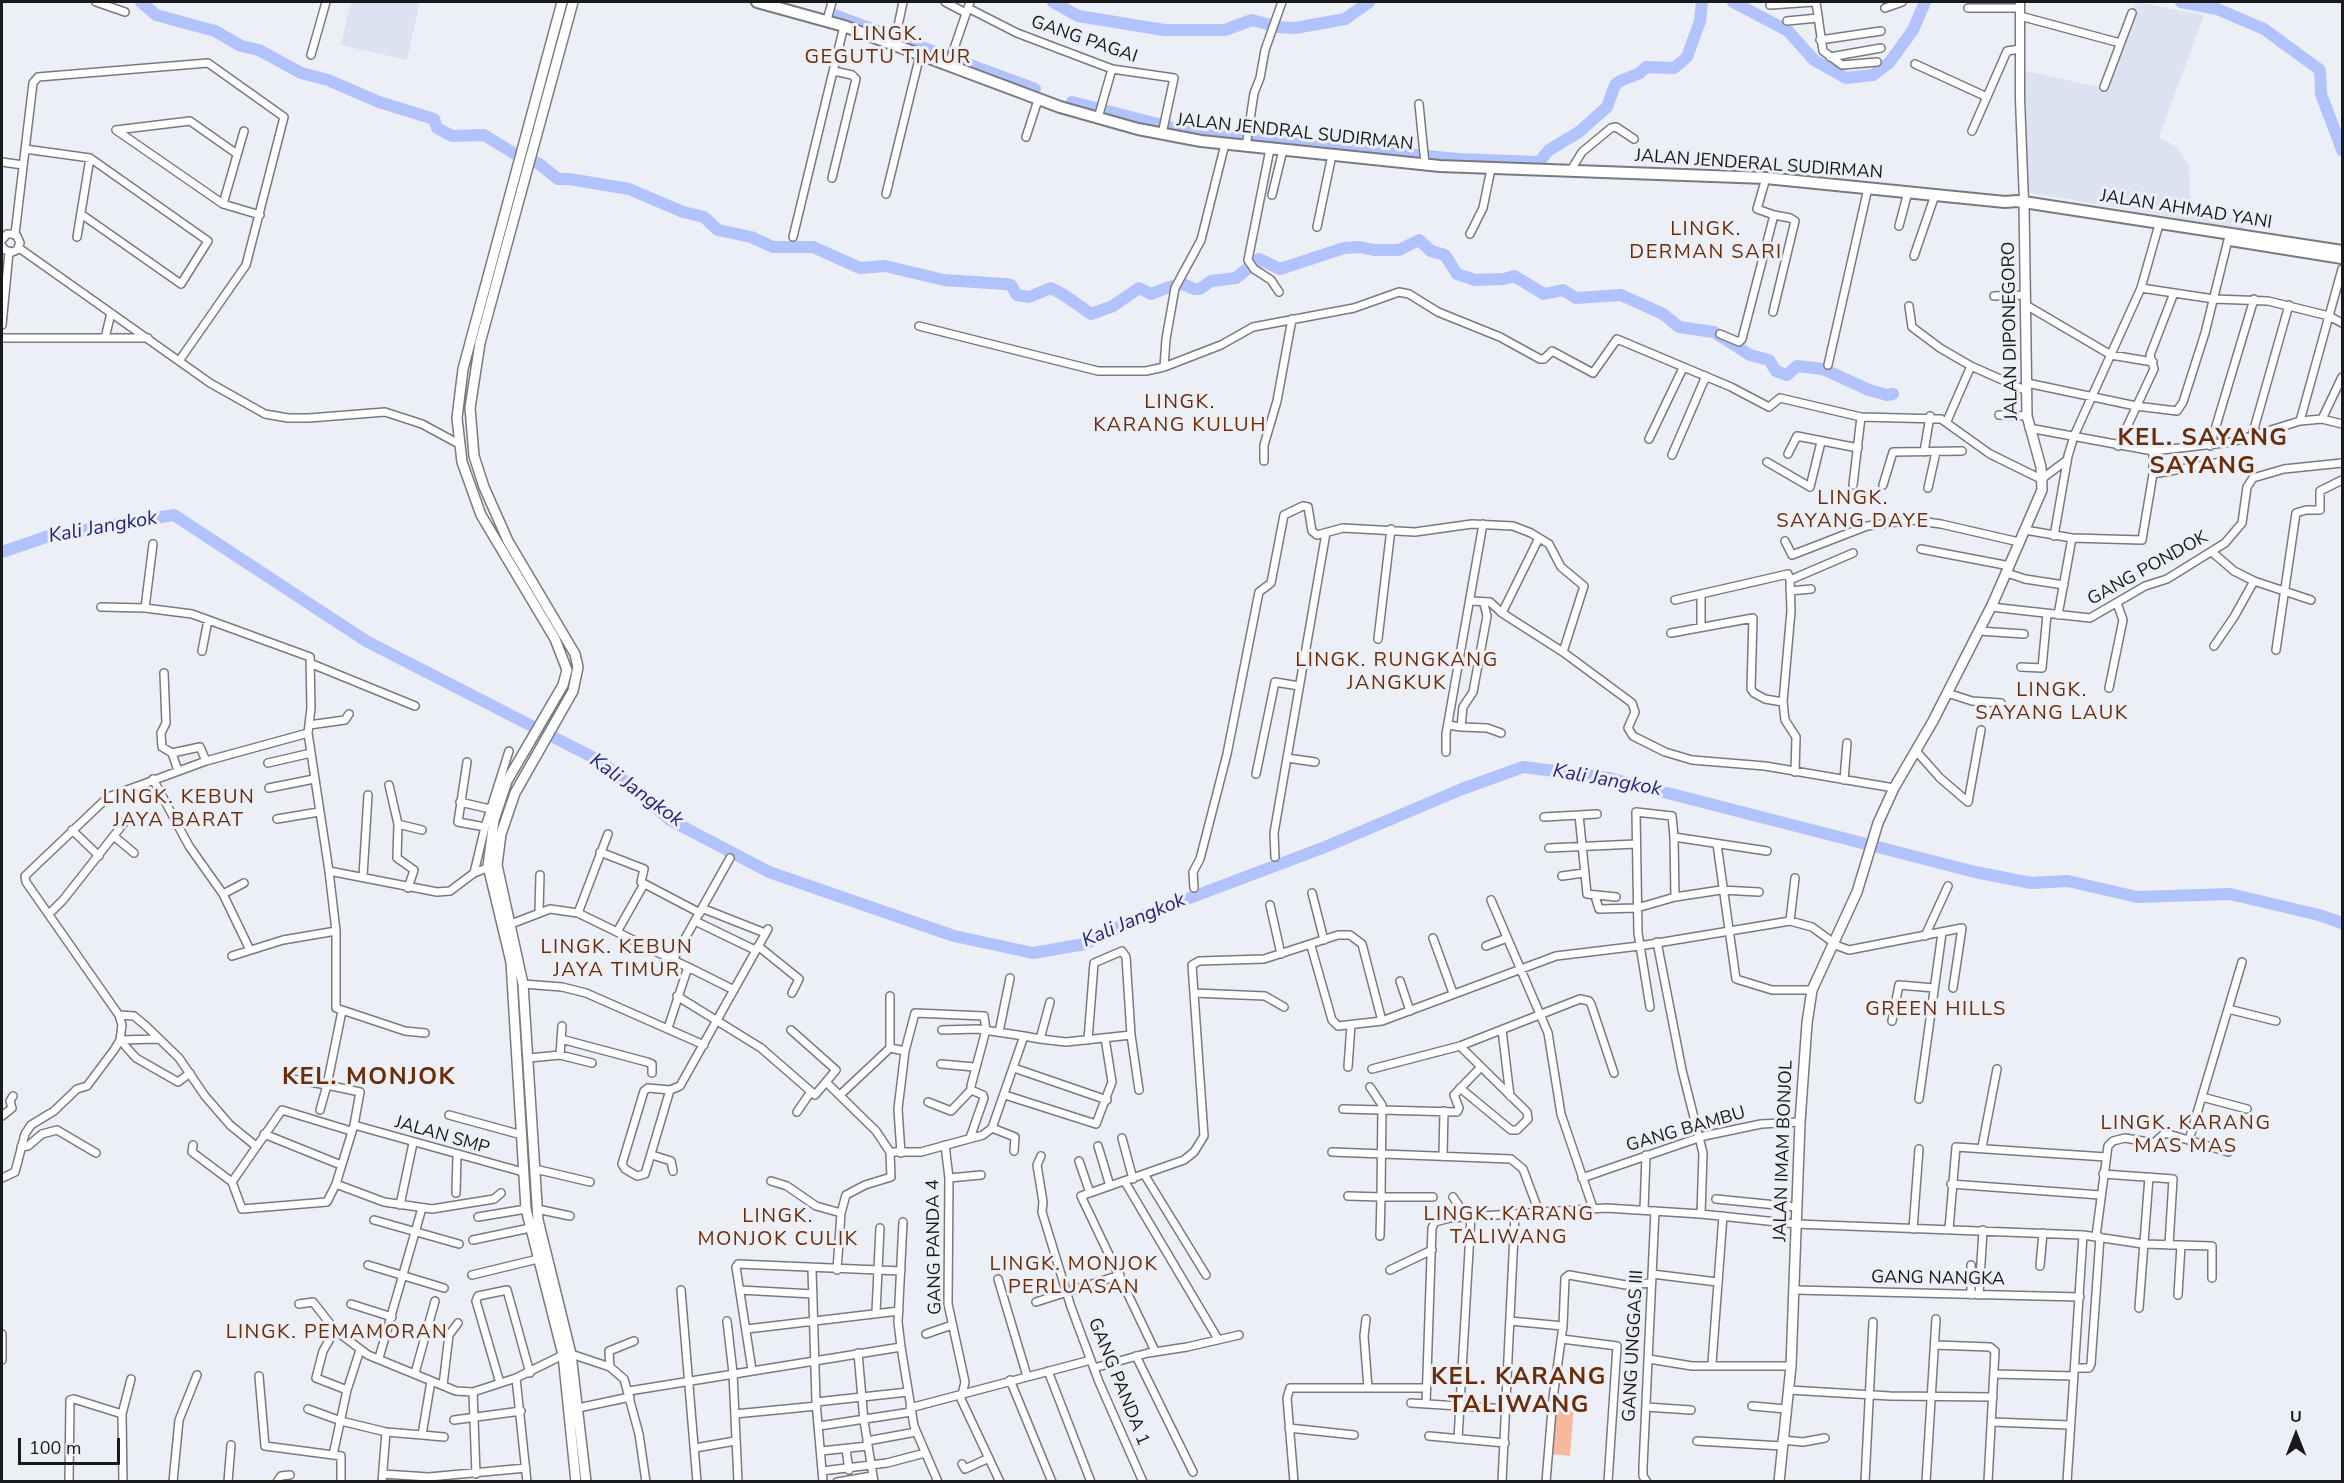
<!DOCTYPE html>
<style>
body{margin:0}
#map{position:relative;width:2344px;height:1483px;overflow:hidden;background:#edeff6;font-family:"Nunito Sans",sans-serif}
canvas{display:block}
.frame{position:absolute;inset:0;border:3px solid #18191b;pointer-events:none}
.north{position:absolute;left:2266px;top:1405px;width:60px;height:60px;-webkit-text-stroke:4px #edeff6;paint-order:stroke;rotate:0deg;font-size:16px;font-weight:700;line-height:24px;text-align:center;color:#18191b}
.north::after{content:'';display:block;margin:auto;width:21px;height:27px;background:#18191b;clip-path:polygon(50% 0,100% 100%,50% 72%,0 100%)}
.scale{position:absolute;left:18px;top:1438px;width:102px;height:27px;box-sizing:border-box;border:3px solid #18191b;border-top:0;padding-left:8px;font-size:18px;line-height:21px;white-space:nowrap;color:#18191b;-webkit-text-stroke:4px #edeff6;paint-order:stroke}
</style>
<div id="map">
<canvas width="2344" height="1483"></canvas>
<div class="frame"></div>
<div class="north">U</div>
<div class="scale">100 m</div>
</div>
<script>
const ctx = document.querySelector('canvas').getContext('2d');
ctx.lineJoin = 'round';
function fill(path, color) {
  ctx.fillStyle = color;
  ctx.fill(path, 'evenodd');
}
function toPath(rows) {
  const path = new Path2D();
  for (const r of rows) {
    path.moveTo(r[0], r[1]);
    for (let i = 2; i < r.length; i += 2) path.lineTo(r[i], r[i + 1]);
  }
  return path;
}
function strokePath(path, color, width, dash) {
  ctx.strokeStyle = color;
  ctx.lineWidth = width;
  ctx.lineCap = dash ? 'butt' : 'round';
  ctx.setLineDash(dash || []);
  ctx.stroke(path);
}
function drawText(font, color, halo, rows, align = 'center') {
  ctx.font = font + ' "Nunito Sans",sans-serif';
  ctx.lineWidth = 6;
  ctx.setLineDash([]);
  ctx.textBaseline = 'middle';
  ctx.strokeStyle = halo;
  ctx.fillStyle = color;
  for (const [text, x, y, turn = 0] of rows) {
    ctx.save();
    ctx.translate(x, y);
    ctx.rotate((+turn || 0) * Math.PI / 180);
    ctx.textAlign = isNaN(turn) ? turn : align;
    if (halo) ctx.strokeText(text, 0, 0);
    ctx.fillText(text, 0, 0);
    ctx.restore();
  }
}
const built = toPath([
 [351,2,420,2,407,60,341,45],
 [2136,2,2204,15,2159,137,2178,148,2189,166,2190,209,2244,220,2244,229,2025,192,2021,70,2104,88]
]);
const green = toPath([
 [1555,1401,1574,1403,1570,1456,1552,1454]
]);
const river = toPath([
 [141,2,156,15,215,31,241,46,259,50,301,73,328,80,379,102,434,119,437,128,452,136,484,135,515,154,538,163,558,179,569,179,629,189,683,212,704,217,718,230,751,237,773,247,813,247,860,268,885,266,944,280,1005,284,1011,285,1017,295,1029,297,1051,288,1064,295,1091,314,1113,306,1139,288,1151,294,1169,287,1183,284,1194,289,1200,289,1211,281,1236,278,1259,259,1280,269,1344,248,1360,247,1374,250,1399,250,1419,240,1431,251,1445,255,1457,274,1475,280,1504,279,1514,276,1544,294,1563,290,1576,298,1621,295,1663,314,1679,327,1714,332,1750,355,1769,360,1776,371,1787,375,1797,366,1823,369,1869,390,1887,395,1893,394],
 [1053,2,1078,16,1164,30,1225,30,1252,20,1278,27,1295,28,1345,19,1369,2],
 [1733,2,1788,31,1814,60,1846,78,1873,75,1889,63,1913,30,1925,2],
 [2181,2,2217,9,2264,29,2320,70,2321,94,2342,150],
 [831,14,1035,89],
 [1072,102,1197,134,1458,159,1539,162,1549,150,1579,132,1607,107,1615,85,1620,81,1640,73,1646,67,1674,68,1687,57,1700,21,1702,2],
 [2,552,49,536,174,515,366,641,602,762,670,820,769,872,954,936,1033,953,1085,944,1142,916,1325,847,1462,789,1523,767,1609,778,1975,872,2031,883,2068,881,2137,897,2230,894,2319,915,2342,923]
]);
const minor = toPath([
 [96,2,125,12],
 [945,2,966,13],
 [1816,2,1823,51,1842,65,1877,62],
 [1770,5,1814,2],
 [968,8,1017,33,1112,69,1174,78,1162,134],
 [1885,8,1902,2],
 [1968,8,2020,8],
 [2020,16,2120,43],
 [827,20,832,2],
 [1787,21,1818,18],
 [1820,40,1881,31],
 [894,45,903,2],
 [311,55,326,2],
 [1830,57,1881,48],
 [1915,64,1987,97],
 [948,66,970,2],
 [2104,87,2132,13],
 [1419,104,1425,164],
 [1098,118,1112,69],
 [1972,131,2007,51,2020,49],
 [1026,137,1038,100],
 [1246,147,1254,93,1260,78,1265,50,1282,2],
 [25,149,90,158,208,241,181,284,81,214],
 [1270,149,1248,260,1254,269,1271,280,1279,292],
 [237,154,190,121,116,130,223,204,260,215],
 [2,162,23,165],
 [1571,170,1582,152,1611,128,1616,127,1634,139],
 [832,178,856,79,852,75,834,71],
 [886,194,920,55],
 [1272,195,1283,150],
 [223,204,244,131],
 [1899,226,1908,192],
 [1317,227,1332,155],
 [15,234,33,83,38,77,208,63,284,117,246,265,179,361],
 [1470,234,1483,208,1491,169],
 [77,237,90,158],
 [793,237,844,26],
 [2,240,7,234,12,234,17,236,20,243,17,250,12,252,5,250,2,246],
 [19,248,210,383,265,414,288,418,309,418,385,412,422,424,459,444],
 [1914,256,1935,195],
 [2141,288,2214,299,2268,301,2329,316,2342,323],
 [1994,296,2026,295],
 [2026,305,2111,355,2153,362],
 [1909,306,1912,327,1940,348,1971,366],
 [1773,312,1795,221,1790,218,1774,215],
 [2,325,9,252],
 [919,326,1098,371,1146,371,1164,367,1221,345,1253,327,1354,308,1399,292,1409,294,1438,312,1500,337,1540,359,1544,359,1552,351,1593,373,1617,339,1731,387,1769,407,1780,398,1861,417,1941,419,1990,454,2043,480],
 [1720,334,1739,342,1742,339,1774,215,1757,209,1766,178],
 [2,338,148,338],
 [105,338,111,313],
 [1828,365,1868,188],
 [1164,367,1166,339,1175,288,1201,240,1225,144],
 [2027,383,2136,406,2177,411,2183,402,2205,333,2228,240],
 [1999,415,2027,416],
 [2322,419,2342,377],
 [1947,421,1971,366,2027,391],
 [2300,421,2342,269],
 [2029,428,2153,451,2232,442,2300,421,2322,419,2342,424],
 [2252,436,2289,305],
 [1649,439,1683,368],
 [2118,446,2154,369,2150,355,2174,293],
 [2210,446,2254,299],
 [1924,452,1930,416],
 [1788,454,1797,436,1858,448],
 [1672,455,1706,376],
 [1264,461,1264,445,1277,401,1292,319],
 [1767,462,1810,487,1821,442],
 [2153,474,2221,462],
 [2043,478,2067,460],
 [1853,485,1861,417],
 [1883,485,1893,452,1962,451],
 [1928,488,1936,452],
 [2025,530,2072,538,2142,540,2153,474,2153,451],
 [2054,536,2068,456,2074,436,2141,288,2158,228],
 [1539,538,1502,613,1563,652],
 [1785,541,1792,555,1867,526,1912,520,1941,524,2019,542],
 [1921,549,2010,566],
 [2212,552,2234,571,2254,581,2311,600],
 [2007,573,2025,579,2064,585],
 [1790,591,1811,589],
 [1675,600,1788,574,1790,580],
 [1471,601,1490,602,1502,613],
 [101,607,145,608,192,614,310,657,311,708,308,733,329,871,336,931,336,1008,405,1031,425,1033],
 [1991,607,2090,618,2145,586,2167,579,2225,543,2242,523,2247,487,2253,478,2284,469,2342,463],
 [145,608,153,544],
 [2058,615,2072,538],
 [1701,626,1701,594],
 [1979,631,2024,634],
 [1671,633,1753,618,1751,689,1754,693,1765,699,1783,702,1785,720,1796,737,1795,772],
 [1378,639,1391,529],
 [2214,646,2234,617,2254,581],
 [2276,650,2296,513,2306,510,2320,510,2320,491,2342,480],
 [202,651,208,620],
 [312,664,415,706],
 [2021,667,2042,668,2047,614],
 [164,673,166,723,161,733,162,747,172,753],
 [2109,688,2123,620,2117,603],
 [1947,693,1972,701,2001,703],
 [1783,702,1791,611,1790,580,1853,553],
 [309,725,345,720,349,714],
 [1448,725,1461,727,1463,707,1473,692,1487,616,1484,604],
 [1461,727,1487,728,1501,733],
 [1446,752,1446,734,1483,524],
 [1917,752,1940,778,1968,802],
 [467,762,458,822,485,827,474,873],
 [1315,762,1287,758,1326,533],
 [268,763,311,753],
 [178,771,172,753,200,747,206,761],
 [1256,774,1275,682,1299,686],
 [153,779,189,846,223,894,250,950],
 [1844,780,1847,743],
 [389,785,398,824,397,858,414,870,408,888],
 [269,788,314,779],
 [460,802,490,809],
 [1968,802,1981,730],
 [1579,815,1587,894,1616,897],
 [1544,817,1597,814],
 [277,819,319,812],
 [398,824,422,830],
 [485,827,509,751],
 [72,830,99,856],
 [115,837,134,853],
 [1717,844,1736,979,1772,990,1812,990],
 [1549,848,1636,844],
 [600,852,644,869,641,882,700,913],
 [1275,857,1274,833,1287,758],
 [329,871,437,892,450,891,474,873,492,866],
 [363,876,368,795],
 [1562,876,1584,873],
 [1194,888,1193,872,1200,859,1227,754,1259,592,1271,583,1284,515,1303,506,1308,507,1312,531,1317,535,1343,528,1415,532,1472,524,1513,526,1531,533,1549,544,1561,567,1584,586,1563,652,1632,703,1635,712,1628,728,1633,736,1665,752,1692,760,1765,766,1894,788],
 [1312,893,1324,940],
 [223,894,244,883],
 [1595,896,1599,909,1637,908,1675,897,1674,837,1767,851],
 [1675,897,1721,890,1759,892],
 [1491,900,1548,1033,1561,1114,1593,1208],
 [1270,905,1281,954],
 [704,909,765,933],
 [539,911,540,875],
 [578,913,617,932,644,884],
 [49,914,63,900,127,819],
 [695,921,755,950],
 [1790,921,1795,878],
 [511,924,550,909,578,913,608,834],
 [617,932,673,960],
 [1925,936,1948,886],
 [1433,938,1453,993],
 [1657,942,1682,1070,1703,1153,1701,1214],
 [758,946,799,979,792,993],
 [1311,946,1332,1020,1338,1026,1382,1021,1556,956,1639,946,1790,921,1812,927,1838,946,1849,950,1962,928,1953,988],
 [1486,946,1507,938],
 [232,956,283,940,336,931],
 [688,967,734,990],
 [1400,981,1410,1011],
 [523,984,562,987,586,993,704,1045],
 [1194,993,1265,996,1284,1007],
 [677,996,761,1048,815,1095,836,1070,791,1030],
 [890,996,890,1048,905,1051],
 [1650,1007,1638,933,1636,812,1672,816,1674,837],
 [2228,1009,2276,1021],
 [1892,1021,1899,985,1934,988],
 [668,1028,688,967,673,960,730,858],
 [1502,1030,1510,1096],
 [999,1032,1010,978],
 [1024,1036,1040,1039,1050,1002],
 [561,1039,647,1062,652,1064,652,1073],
 [1040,1039,1066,1042,1131,1035],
 [120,1040,136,1058,178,1082,190,1073],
 [120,1040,158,1039],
 [1088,1040,1094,963,1122,951,1126,957,1131,1035,1139,1090],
 [560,1055,562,1026],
 [529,1058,560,1055,592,1063],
 [941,1064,974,1067],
 [1348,1067,1351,1025],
 [1014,1068,1107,1100],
 [1372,1069,1460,1046,1580,999,1589,1001,1591,1004,1614,1073],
 [292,1079,327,1085,320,1110],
 [827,1083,876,1131,890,1152,921,1152,983,1135,992,1128,1024,1036,977,1029,942,1030],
 [1370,1087,1382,1105,1381,1197,1433,1197],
 [1460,1088,1511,1130,1517,1130,1528,1119,1527,1112,1460,1046],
 [670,1090,645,1174,637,1176,625,1169,622,1164,644,1091,648,1088,670,1090,680,1086,768,929],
 [840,1095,890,1048],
 [1005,1095,1096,1124,1112,1082,1105,1038],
 [2202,1097,2247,1109],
 [1919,1099,1942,933],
 [928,1102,951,1111,971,1090],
 [1343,1109,1457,1112,1459,1108,1454,1095,1480,1068],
 [797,1112,810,1093],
 [449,1115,522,1135],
 [2,1116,12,1108,10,1101,13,1096],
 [354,1125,523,1172],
 [992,1128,1015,1137,1014,1151],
 [264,1134,341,1165],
 [1122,1138,1133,1179],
 [2189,1140,2242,962],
 [193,1145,192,1152,232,1182,242,1209,327,1202,336,1184,354,1125,360,1092,327,1085,342,1011],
 [945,1145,949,1178,948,1304,965,1382,961,1399,1000,1482],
 [256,1146,230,1125,205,1096,179,1058,146,1026,134,1016,119,1015,116,1011,26,882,25,876,108,797,206,761,308,733],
 [1098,1146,1110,1186],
 [21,1147,28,1146,42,1134,57,1130,96,1153],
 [1982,1147,1997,1069],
 [1332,1152,1511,1159,1523,1169,1539,1212],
 [901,1153,898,1109,905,1051,915,1013,984,1016,986,1030,971,1086,971,1090,983,1095,984,1098,970,1138],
 [652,1155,671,1161,673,1171],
 [1443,1155,1444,1111],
 [1041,1156,1037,1165,1043,1202,1042,1212,1071,1307,1099,1382,1143,1482],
 [1079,1161,1090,1193],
 [535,1169,590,1182],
 [1144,1174,1206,1275],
 [2103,1174,2173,1179,2169,1245],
 [2,1178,15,1172,25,1134,31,1125,54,1111,77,1089,87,1086,114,1050,120,1040,122,1025,119,1015],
 [949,1178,981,1175],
 [1582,1178,1704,1136,1761,1124,1800,1122],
 [771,1181,787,1186,816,1206,841,1213],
 [232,1182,282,1110,351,1131],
 [1125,1182,1218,1339],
 [336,1184,384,1202,432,1209,494,1199,501,1193],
 [1951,1184,2100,1195],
 [456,1193,457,1156],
 [1348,1196,1381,1197,1380,1236],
 [1453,1197,1466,1216],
 [1716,1199,1796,1207],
 [400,1205,413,1143],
 [537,1209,570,1216],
 [1644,1210,1646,1155],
 [478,1217,526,1209],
 [374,1220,459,1244],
 [903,1222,898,1322,901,1347,914,1426,938,1482],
 [1913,1229,1919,1149],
 [1949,1229,1956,1147,2106,1157],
 [2096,1236,2108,1146,2113,1141,2125,1138,2154,1143,2165,1133,2228,1152],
 [473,1240,530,1228],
 [368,1265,444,1288],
 [1971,1265,1971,1295],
 [2040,1266,2043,1233],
 [812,1269,816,1402,823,1482],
 [837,1270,841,1213,846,1195,865,1185,891,1177,890,1152],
 [1390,1270,1432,1250],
 [1652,1274,1717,1282],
 [472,1275,538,1259],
 [998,1279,1027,1376],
 [681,1290,697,1482],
 [740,1290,813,1294],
 [1795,1290,2080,1297],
 [1979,1295,1983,1230],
 [2178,1295,2181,1245],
 [1036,1302,1120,1275],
 [299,1304,313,1302,335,1330,368,1355,456,1391,473,1392,516,1378,563,1355],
 [351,1304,392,1317],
 [2139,1308,2149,1177],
 [876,1312,880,1228],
 [1366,1319,1364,1336,1368,1388],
 [727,1321,733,1373,738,1482],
 [1510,1321,1563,1326],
 [747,1329,899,1311],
 [335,1330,323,1351,316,1378,347,1390],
 [2,1334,2,1360],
 [926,1334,952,1325],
 [1562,1339,1617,1346,1608,1482],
 [1935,1345,1990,1347,1995,1351,1988,1482],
 [1155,1351,1081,1196,1184,1160,1194,1152,1204,1136,1192,965,1199,961,1264,959,1338,935,1350,935,1362,944,1382,1021],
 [858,1353,864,1421,874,1482],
 [571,1354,610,1367,624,1379,639,1434,646,1482],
 [1136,1356,1193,1472],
 [379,1358,422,1208],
 [1649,1359,1692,1366,1791,1366],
 [1712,1363,1723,1216],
 [610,1367,609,1351,634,1341],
 [1094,1368,1148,1353,1187,1347,1239,1335],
 [2075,1368,2089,1368,2091,1364,2100,1237],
 [752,1370,736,1267,738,1264,901,1271],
 [1048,1371,1091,1482],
 [415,1373,435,1301],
 [1994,1374,2074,1376],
 [259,1376,265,1446,341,1456,341,1482],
 [516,1378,527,1482],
 [1010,1380,1052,1482],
 [500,1383,476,1301,478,1296,507,1290,530,1373],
 [443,1385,449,1335,458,1323],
 [1789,1390,1890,1396,1993,1397],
 [629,1391,901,1347],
 [473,1392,476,1474],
 [816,1402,908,1392],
 [1411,1403,1507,1409],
 [1426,1404,1432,1228,1435,1222,1450,1218,1606,1208,1701,1214,1796,1224,2083,1235,2143,1244,2212,1246,2212,1278],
 [1752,1406,1786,1409],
 [1646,1407,1691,1410],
 [578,1408,630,1397],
 [910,1408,1091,1360],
 [308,1409,341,1421,386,1432,422,1435,431,1381],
 [735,1414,817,1406],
 [454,1420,521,1411],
 [1992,1422,2069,1425],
 [819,1426,911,1412],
 [1289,1428,1354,1435],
 [422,1435,444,1437],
 [1429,1436,1505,1443],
 [1458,1439,1471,1216],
 [1782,1440,1803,1442,1825,1438],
 [867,1441,916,1432],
 [1697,1441,1782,1446],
 [695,1448,735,1441],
 [846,1449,849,1470],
 [821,1451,868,1446],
 [333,1455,347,1390,360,1350],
 [962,1464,965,1469,989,1458],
 [822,1471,887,1463,925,1453],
 [383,1474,429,1477,526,1468],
 [69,1482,70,1400,74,1399,122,1414],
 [123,1482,122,1414,131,1379],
 [173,1482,179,1420,197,1375],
 [228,1482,231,1445],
 [277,1482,281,1476,290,1475],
 [382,1482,386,1432],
 [837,1482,872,1476],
 [1294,1482,1287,1398,1290,1388,1426,1388],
 [1502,1482,1515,1214],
 [1546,1482,1553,1398,1563,1326,1565,1278,1569,1275,1626,1285,1651,1283],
 [1647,1482,1643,1476,1643,1467,1655,1211],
 [1865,1482,1873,1322],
 [1926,1482,1936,1319],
 [2067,1482,2083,1235]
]);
const tertiary = toPath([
 [2020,2,2020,99,2024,202]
]);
const secondary = toPath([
 [562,2,463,369,457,418,462,462,481,515,555,639,567,670,563,685,507,781,494,820,488,866,511,962,526,1209,563,1355,576,1482],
 [573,2,480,343,470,408,474,456,484,487,508,541,575,654,578,667,573,691,515,793,501,834,497,865,523,984,538,1220,571,1354,586,1482],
 [1779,1482,1791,1366,1800,1122,1807,1023,1812,990,1857,892,1878,823,1894,788,1933,721,1993,603,2042,490,2041,467,2027,416,2024,202]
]);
const trunk = toPath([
 [757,2,844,26,1060,107,1138,129,1201,141,1440,166,1766,178,2005,202,2017,201,2342,251],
 [2230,240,2342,258]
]);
const streetNames = [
 ["GANG PAGAI",1084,40,19],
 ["JALAN JENDRAL SUDIRMAN",1295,133,6],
 ["JALAN JENDERAL SUDIRMAN",1759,165,4],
 ["JALAN AHMAD YANI",2186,210,9],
 ["JALAN DIPONEGORO",2011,331,-91],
 ["GANG PONDOK",2148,569,-29],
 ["GANG BAMBU",1686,1130,-16],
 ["JALAN SMP",442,1136,16],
 ["JALAN IMAM BONJOL",1784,1151,-88],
 ["GANG PANDA 4",935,1247,-91],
 ["GANG NANGKA",1938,1279,1],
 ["GANG UNGGAS III",1634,1346,-87],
 ["GANG PANDA 1",1118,1382,68]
];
const neighbourhoodNames = [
 ["LINGK.",888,35],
 ["GEGUTU TIMUR",888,58],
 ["LINGK.",1706,230],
 ["DERMAN SARI",1706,253],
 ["LINGK.",1180,403],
 ["KARANG KULUH",1180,426],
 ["LINGK.",1853,499],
 ["SAYANG DAYE",1853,522],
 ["LINGK. RUNGKANG",1397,661],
 ["JANGKUK",1397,684],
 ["LINGK.",2052,691],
 ["SAYANG LAUK",2052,714],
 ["LINGK. KEBUN",179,798],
 ["JAYA BARAT",179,821],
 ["LINGK. KEBUN",617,948],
 ["JAYA TIMUR",617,971],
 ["GREEN HILLS",1936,1010],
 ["LINGK. KARANG",2186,1124],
 ["MAS MAS",2186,1147],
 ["LINGK. KARANG",1509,1215],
 ["TALIWANG",1509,1238],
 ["LINGK.",778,1217],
 ["MONJOK CULIK",778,1240],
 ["LINGK. MONJOK",1074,1265],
 ["PERLUASAN",1074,1288],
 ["LINGK. PEMAMORAN",337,1333]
];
const waterNames = [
 ["Kali Jangkok",103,528,-10],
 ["Kali Jangkok",1607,781,10],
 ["Kali Jangkok",636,791,36],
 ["Kali Jangkok",1134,921,-23]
];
const districtNames = [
 ["KEL. SAYANG",2203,439],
 ["SAYANG",2203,467],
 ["KEL. MONJOK",369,1078],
 ["KEL. KARANG",1519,1378],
 ["TALIWANG",1519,1406]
];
fill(built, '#dde2f0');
fill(green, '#f8b89d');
strokePath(river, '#b1c2fd', 12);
strokePath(minor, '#787a80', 10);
strokePath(tertiary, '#787a80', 11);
strokePath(secondary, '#787a80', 12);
strokePath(trunk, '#787a80', 14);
strokePath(minor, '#fff', 7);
strokePath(tertiary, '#fff', 8);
strokePath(secondary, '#fff', 9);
strokePath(trunk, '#fff', 10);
drawText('18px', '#18191b', '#edeff6', streetNames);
ctx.letterSpacing = '1.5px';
drawText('20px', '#6b2c0a', '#edeff6', neighbourhoodNames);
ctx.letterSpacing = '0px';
drawText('italic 20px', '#202778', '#edeff6', waterNames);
ctx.letterSpacing = '1.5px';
drawText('bold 24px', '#6b2c0a', '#edeff6', districtNames);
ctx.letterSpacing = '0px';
</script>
